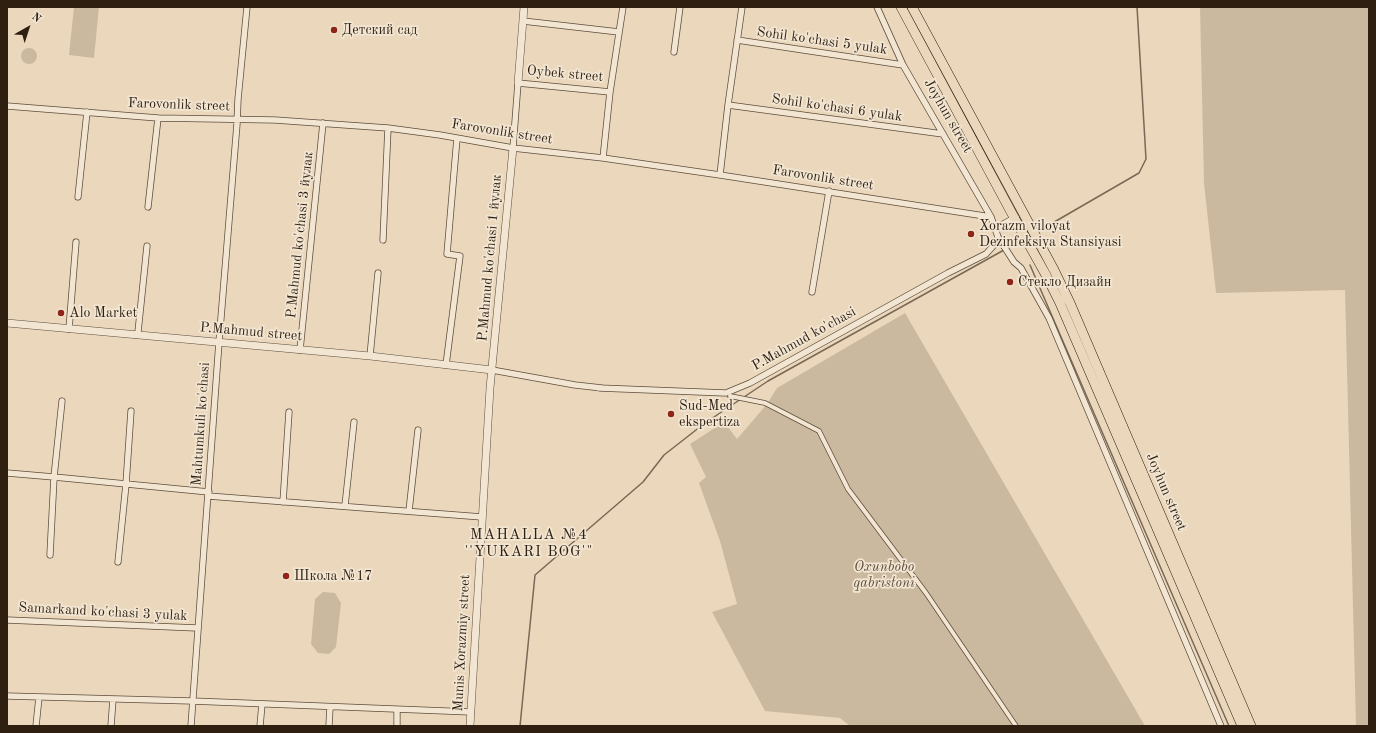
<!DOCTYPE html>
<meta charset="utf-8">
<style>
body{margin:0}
#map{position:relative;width:1376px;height:733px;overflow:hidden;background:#ebd8bc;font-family:"Old Standard TT",serif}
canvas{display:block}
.frame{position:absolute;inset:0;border:8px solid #2e1f11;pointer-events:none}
.north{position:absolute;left:8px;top:8px;width:40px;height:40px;-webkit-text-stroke:3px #f2e6d3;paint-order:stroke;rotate:39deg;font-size:11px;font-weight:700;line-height:16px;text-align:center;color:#2e1f11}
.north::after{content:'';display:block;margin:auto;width:14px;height:18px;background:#2e1f11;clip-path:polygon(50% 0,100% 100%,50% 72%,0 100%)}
</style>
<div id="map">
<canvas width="1376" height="733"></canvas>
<div class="frame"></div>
<div class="north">N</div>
</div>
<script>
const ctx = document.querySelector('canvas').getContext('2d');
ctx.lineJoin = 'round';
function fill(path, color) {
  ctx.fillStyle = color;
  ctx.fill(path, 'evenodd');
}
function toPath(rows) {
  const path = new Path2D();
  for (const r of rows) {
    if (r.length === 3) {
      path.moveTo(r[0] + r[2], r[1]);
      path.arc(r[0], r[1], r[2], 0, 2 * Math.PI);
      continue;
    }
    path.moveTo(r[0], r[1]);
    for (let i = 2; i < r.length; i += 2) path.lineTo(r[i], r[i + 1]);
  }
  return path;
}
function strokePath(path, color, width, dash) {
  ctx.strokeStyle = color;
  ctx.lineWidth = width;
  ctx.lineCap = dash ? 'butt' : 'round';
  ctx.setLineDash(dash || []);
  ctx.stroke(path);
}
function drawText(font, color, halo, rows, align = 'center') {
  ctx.font = font + ' "Old Standard TT",serif';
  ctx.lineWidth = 3.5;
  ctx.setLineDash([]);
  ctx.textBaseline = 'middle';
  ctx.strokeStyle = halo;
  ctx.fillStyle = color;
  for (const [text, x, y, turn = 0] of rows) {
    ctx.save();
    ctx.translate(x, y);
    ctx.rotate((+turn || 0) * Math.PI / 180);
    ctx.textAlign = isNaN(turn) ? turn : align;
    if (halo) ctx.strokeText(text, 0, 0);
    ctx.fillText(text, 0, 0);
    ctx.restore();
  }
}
const green = toPath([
 [74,7,99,7,94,58,69,55],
 [1200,7,1369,7,1369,726,1356,726,1345,290,1216,293,1204,183],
 [29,56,8],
 [905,313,1145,726,850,726,840,718,765,711,712,612,737,604,720,541,699,483,706,477,690,444,724,422,737,439,767,404,777,388],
 [323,592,335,593,341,603,336,647,329,654,318,653,311,644,315,599]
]);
const stream = toPath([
 [1037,232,1139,173,1146,159,1137,7],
 [1007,248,1023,239],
 [1030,265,1229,726],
 [744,397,768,381,1004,250],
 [520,726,535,575,643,482,664,455,705,423,741,399]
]);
const pedestrian = toPath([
 [730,396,765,403,819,431,848,489,926,593,1016,726]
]);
const minor = toPath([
 [877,7,903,65,991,217,998,237,1014,262,1021,268,1049,318,1221,726],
 [523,21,619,32],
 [737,40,903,65],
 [674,52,680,7],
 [728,105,943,134],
 [7,106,158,118,275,120,388,128,440,135,513,148,603,158,720,175,991,217],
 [513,148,518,83,610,92],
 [603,158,610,92,623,7],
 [720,175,728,105,742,7],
 [78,197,87,112],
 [148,207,158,118],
 [996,228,1016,217],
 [383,240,388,128],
 [812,292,829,191],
 [69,329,76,242],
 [136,335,138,332,147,246],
 [300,350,323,123],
 [370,356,378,273],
 [446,365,460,256,447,254,457,138],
 [492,370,575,385,602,388],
 [599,388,726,393,750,383,948,273,986,254,995,244,998,237],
 [7,473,54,477,209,492],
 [208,496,482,517],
 [283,502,289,412],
 [345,506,354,422],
 [409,511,418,430],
 [50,555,54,477,62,401],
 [118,562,126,484,131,411],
 [7,620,197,628],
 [7,696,192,701,471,712],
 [36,726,39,697],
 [111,726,113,699],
 [191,726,219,342,237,124,238,99,247,7],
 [260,726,262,704],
 [329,726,330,707],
 [397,726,397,710]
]);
const tertiary = toPath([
 [518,83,524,7],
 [7,323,370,356,492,370],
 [470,726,490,388,513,148]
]);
const primary = toPath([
 [901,7,1017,223,1046,275,1060,303,1242,726],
 [912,7,1054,270,1070,303,1251,726]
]);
const markers = [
 [334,30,4,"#8f2418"],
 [971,234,4,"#8f2418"],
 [1010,282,4,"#8f2418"],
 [61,313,4,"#8f2418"],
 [671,414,4,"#8f2418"],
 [286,576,4,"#8f2418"]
];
const poiNames = [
 ["Детский сад",342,30],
 ["Xorazm viloyat",979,226],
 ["Dezinfeksiya Stansiyasi",979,242],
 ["Стекло Дизайн",1018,282],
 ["Alo Market",69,313],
 ["Sud-Med",679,406],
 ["ekspertiza",679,422],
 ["Школа №17",294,576]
];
const streetNames = [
 ["Sohil ko'chasi 5 yulak",822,41,8],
 ["Oybek street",565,74,5],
 ["Farovonlik street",179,105,2],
 ["Sohil ko'chasi 6 yulak",837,108,8],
 ["Joyhun street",948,116,60],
 ["Farovonlik street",502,132,9],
 ["Farovonlik street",823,178,9],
 ["P.Mahmud ko'chasi 3 йулак",300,235,-84],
 ["P.Mahmud ko'chasi 1 йулак",490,258,-85],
 ["P.Mahmud street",251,332,5],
 ["P.Mahmud ko'chasi",804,339,-29],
 ["Mahtumkuli ko'chasi",201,424,-86],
 ["Joyhun street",1166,492,67],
 ["Samarkand ko'chasi 3 yulak",103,612,3],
 ["Munis Xorazmiy street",462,643,-87]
];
const parkNames = [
 ["Oxunbobo",884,567],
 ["qabristoni",884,583]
];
const neighbourhoodNames = [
 ["MAHALLA №4",529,535],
 ["''YUKARI BOG'\"",529,552]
];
fill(green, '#cbb99f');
strokePath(stream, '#796855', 1.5);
strokePath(pedestrian, '#5d4d3c', 5.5);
strokePath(minor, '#5d4d3c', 7);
strokePath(tertiary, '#5d4d3c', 8);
strokePath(primary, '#2e1f11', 10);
strokePath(pedestrian, '#f2e6d3', 4);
strokePath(minor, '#f2e6d3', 5.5);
strokePath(tertiary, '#f2e6d3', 7);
strokePath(primary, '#ebd8bc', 9);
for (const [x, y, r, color] of markers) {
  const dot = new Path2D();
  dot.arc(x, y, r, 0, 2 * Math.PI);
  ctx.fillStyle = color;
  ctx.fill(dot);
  strokePath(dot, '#f2e6d3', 1.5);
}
drawText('14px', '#2e1f11', '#f2e6d3', poiNames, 'left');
drawText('14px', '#2e1f11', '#f2e6d3', streetNames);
drawText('italic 14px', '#5d4d3c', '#f2e6d3', parkNames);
ctx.letterSpacing = '1px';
drawText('15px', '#2e1f11', '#f2e6d3', neighbourhoodNames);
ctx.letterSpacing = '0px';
</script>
